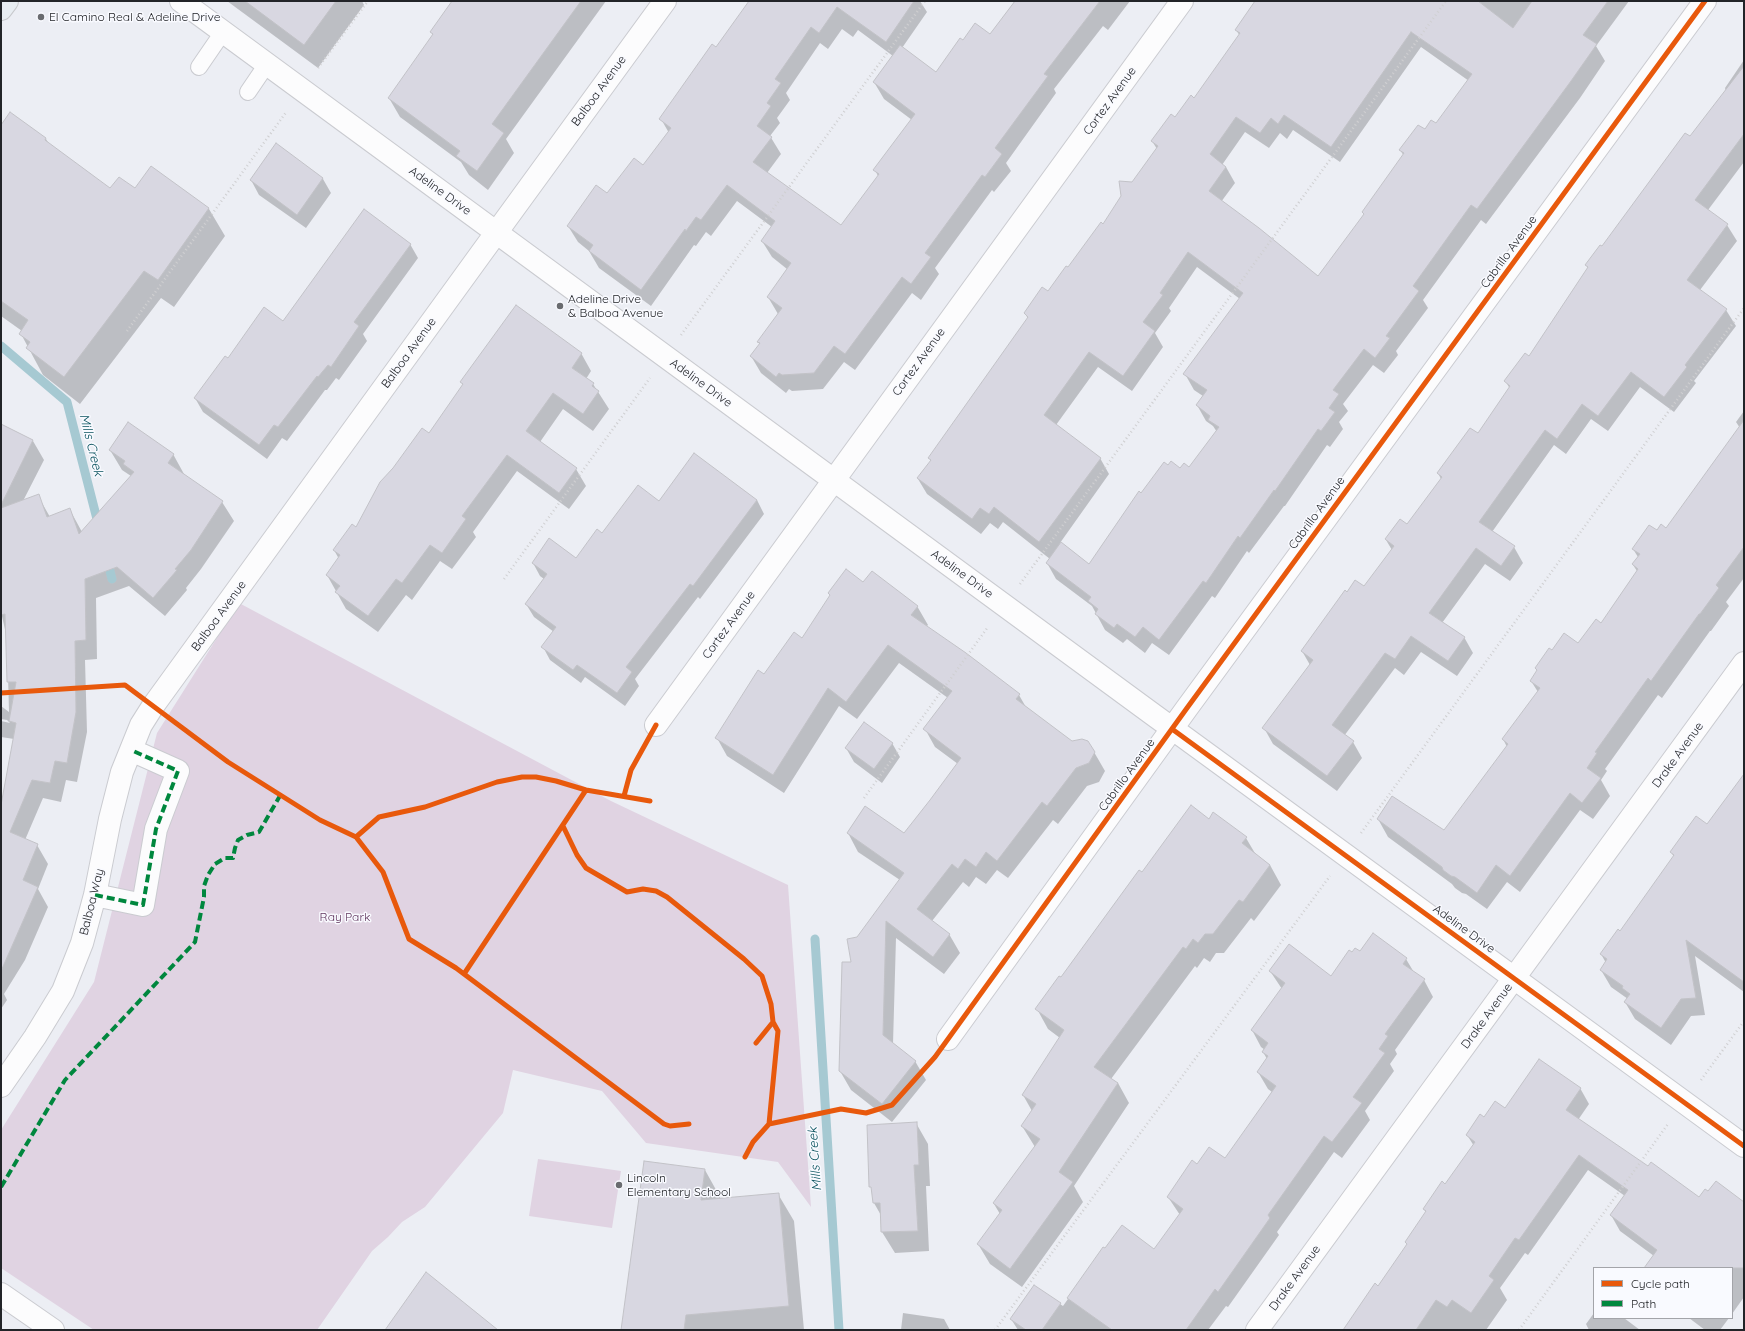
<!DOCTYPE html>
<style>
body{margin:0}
#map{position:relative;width:1745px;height:1331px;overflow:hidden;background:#eceef4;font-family:Quicksand,sans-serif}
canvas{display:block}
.frame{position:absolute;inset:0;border:2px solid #222428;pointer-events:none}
.legend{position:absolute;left:1593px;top:1267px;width:140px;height:52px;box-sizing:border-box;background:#f9faff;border:1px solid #a3a4a9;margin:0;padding:5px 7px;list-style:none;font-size:12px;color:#222428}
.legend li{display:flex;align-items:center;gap:8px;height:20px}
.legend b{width:20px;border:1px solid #a3a4a9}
</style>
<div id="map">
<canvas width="1745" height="1331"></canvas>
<div class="frame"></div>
<ul class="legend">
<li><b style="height:5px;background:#e8590c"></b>Cycle path</li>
<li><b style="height:5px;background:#00873e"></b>Path</li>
</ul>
</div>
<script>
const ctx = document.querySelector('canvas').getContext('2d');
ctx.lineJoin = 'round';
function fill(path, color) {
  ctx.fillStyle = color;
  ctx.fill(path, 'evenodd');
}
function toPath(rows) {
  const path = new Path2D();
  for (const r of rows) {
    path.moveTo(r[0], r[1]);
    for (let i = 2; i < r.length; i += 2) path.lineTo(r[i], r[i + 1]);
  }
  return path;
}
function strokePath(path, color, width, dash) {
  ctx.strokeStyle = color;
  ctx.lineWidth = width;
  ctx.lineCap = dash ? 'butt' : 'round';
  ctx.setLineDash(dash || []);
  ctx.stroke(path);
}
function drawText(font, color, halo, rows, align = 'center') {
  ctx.font = font + ' Quicksand,sans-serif';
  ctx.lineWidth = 3;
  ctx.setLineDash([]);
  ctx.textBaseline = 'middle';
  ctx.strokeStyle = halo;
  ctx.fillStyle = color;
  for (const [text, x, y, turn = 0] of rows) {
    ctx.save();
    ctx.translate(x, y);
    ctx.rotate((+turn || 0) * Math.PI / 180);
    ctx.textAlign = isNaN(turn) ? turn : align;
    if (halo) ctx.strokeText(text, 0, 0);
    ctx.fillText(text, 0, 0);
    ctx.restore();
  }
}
const green = toPath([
 [239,603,611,801,788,885,811,1207,778,1162,646,1143,602,1091,513,1070,503,1113,425,1207,402,1222,388,1237,372,1251,317,1330,94,1330,1,1268,1,1130,94,982,157,733],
 [538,1159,621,1171,612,1228,529,1216]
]);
const shadow = toPath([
 [227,1,362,1,364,5,318,68],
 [453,1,606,1,506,139,514,153,488,190,469,175,461,162,400,117,389,98,433,35,431,32],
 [750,1,920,1,927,12,902,48,936,73,963,41,990,35,1015,1,1130,1,1108,30,1103,26,1054,89,1056,93,1006,163,1011,171,994,192,992,190,935,268,939,274,921,300,912,293,855,370,844,362,823,389,792,391,789,389,786,393,761,373,751,356,760,345,758,342,778,314,768,297,787,269,772,257,762,241,772,227,737,201,711,236,706,232,696,246,694,245,651,306,599,268,589,251,578,242,568,226,643,166,669,133,661,119,716,49],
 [842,29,853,37,858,30,893,56,874,82,884,99,912,120,875,170,878,176,841,227,767,173,781,154,770,136,780,123,777,118,790,100,786,93,820,43,828,49],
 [1267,1,1629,1,1596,46,1605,61,1580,98,1486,224,1481,220,1423,300,1428,308,1396,351,1398,355,1384,373,1373,365,1343,404,1348,411,1339,422,1343,429,1330,447,1327,445,1285,506,1284,506,1249,553,1247,551,1215,598,1212,596,1169,655,1152,643,1145,653,1127,639,1123,643,1105,630,1092,606,1056,579,1047,563,1050,559,1003,522,998,529,990,523,981,534,927,494,918,479,931,461,929,458,1028,319,1025,313,1048,292,1103,225,1157,149,1152,141,1195,99,1240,36,1236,30],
 [1421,47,1469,81,1436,125,1425,131,1400,150,1404,156,1363,213,1365,216,1319,277,1221,202,1235,183,1226,167,1222,165,1245,132,1269,148,1280,133,1287,139,1293,130,1340,162],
 [1197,267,1240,299,1185,374,1194,390,1203,396,1197,405,1206,421,1213,426,1217,432,1190,469,1180,469,1168,466,1142,494,1089,565,1060,543,1109,474,1100,458,1056,425,1098,367,1132,391,1163,347,1155,333,1171,311,1169,308],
 [1744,60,1744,162,1708,210,1727,225,1737,241,1700,290,1726,310,1736,326,1694,381,1696,383,1674,412,1640,387,1608,431,1591,419,1566,454,1554,445,1492,532,1514,547,1523,563,1510,581,1485,564,1442,623,1464,637,1473,653,1457,676,1421,652,1404,675,1395,668,1344,736,1353,742,1362,758,1337,791,1273,744,1264,728,1310,665,1302,651,1347,593,1365,587,1392,550,1386,540,1408,526,1441,479,1438,473,1478,434,1510,389,1506,382,1530,357,1588,268,1586,265,1603,248,1691,138,1726,91,1725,88],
 [1,127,46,139,49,144,110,189,135,190,151,167,209,209,225,236,174,307,161,298,80,404,43,375,21,334,22,331,1,316],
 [276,145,323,179,331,193,306,228,259,195,251,180],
 [410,244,418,258,363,334,367,341,339,380,336,378,327,390,325,390,287,441,282,438,267,459,203,412,195,398,228,360,283,322],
 [581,353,591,371,586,379,593,384,609,409,593,431,563,409,540,442,576,469,586,486,569,509,517,471,473,532,476,537,452,569,440,561,412,600,406,595,378,632,346,609,327,575,339,559,334,550,356,529,429,434,463,385,461,382],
 [1744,411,1744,578,1726,602,1729,606,1711,631,1710,631,1662,698,1658,695,1605,769,1607,771,1601,780,1610,796,1593,819,1580,810,1520,892,1507,882,1487,909,1466,894,1462,893,1455,888,1452,884,1388,837,1378,819,1445,832,1507,747,1503,739,1538,692,1531,681,1552,651,1578,645,1601,624,1637,571,1633,565,1638,557,1633,549,1657,531,1666,530,1740,428,1736,422],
 [1,425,33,441,44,460,23,501,38,496,50,517,70,510,82,532,131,476,122,470,110,450,173,454,184,474,183,475,222,502,234,521,201,569,186,588,187,590,165,616,129,586,96,598,97,659,85,660,87,732,77,782,66,780,61,802,43,798,25,840,37,845,48,864,38,889,48,907,25,960,4,994,7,1000,1,1009,1,807,14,739,1,737,1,721,10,723,7,720,1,719,1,706,9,712,7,638,1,612],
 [757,500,764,514,700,599,698,597,635,679,639,686,625,706,585,677,581,683,550,660,543,647,554,632,534,617,526,604,544,579,540,576,533,563,576,559,602,535,659,502],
 [863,584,917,606,928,625,926,627,1019,695,1027,709,1072,743,1094,752,1105,771,1099,782,1087,786,1058,824,1053,820,1008,878,997,870,986,884,976,877,969,887,963,882,932,921,949,934,960,953,944,974,896,938,893,1044,915,1061,926,1080,892,1122,851,1090,840,1071,853,963,857,938,900,880,858,852,848,833,905,834,958,764,935,747,925,729,948,698,899,663,857,719,839,706,784,793,727,756,717,738,764,675],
 [892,743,900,757,882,783,854,762,846,748],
 [1744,778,1744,992,1695,956,1705,1015,1691,1016,1671,1045,1635,1019,1625,1002,1628,999,1611,987,1601,970,1606,963,1601,954,1620,932,1674,857,1671,852,1708,826],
 [1209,820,1246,838,1256,855,1270,865,1281,885,1254,921,1251,918,1224,953,1216,953,1210,962,1204,958,1197,968,1195,966,1111,1079,1118,1083,1129,1103,1074,1186,1083,1202,1022,1287,990,1264,978,1244,1000,1214,994,1204,1035,1147,1022,1126,1032,1111,1023,1095,1060,1038,1048,1029,1037,1009,1142,874],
 [1360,952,1406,959,1415,974,1424,980,1433,997,1395,1050,1397,1054,1390,1064,1394,1071,1365,1111,1370,1120,1342,1158,1334,1152,1277,1232,1279,1235,1228,1307,1226,1306,1208,1330,1018,1330,1011,1319,1034,1286,1063,1306,1104,1248,1154,1251,1180,1215,1168,1197,1197,1165,1225,1160,1272,1092,1268,1089,1258,1072,1267,1059,1263,1052,1265,1050,1261,1047,1252,1030,1282,989,1270,971,1331,977,1352,954],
 [1580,1088,1589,1104,1578,1120,1648,1167,1699,1199,1744,1203,1744,1297,1732,1314,1732,1268,1645,1268,1654,1256,1620,1231,1611,1215,1625,1196,1588,1170,1528,1255,1525,1253,1500,1288,1507,1300,1486,1330,1344,1330,1379,1287,1408,1244,1426,1213,1424,1209,1446,1185,1474,1146,1467,1135,1484,1118,1506,1110],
 [916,1123,928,1144,930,1186,926,1186,929,1251,895,1253,882,1232,882,1217,874,1203,873,1190,870,1186],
 [705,1170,720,1197,720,1199,778,1194,794,1221,804,1330,622,1330],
 [903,1313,944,1319,950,1330,901,1330],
 [1594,1313,1594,1318,1624,1318,1640,1330,1589,1330,1586,1324],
 [1689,1318,1729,1318,1720,1330,1705,1330]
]);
const stream = toPath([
 [1,346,67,402,99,527],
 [107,559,112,579],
 [815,939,839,1330]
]);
const building = toPath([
 [245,1,336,1,304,45,245,1],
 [452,1,581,1,492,124,504,133,477,171,456,156,460,151,388,98,433,34,430,32,452,1],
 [749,1,914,1,886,42,837,7,819,33,811,27,775,79,781,83,767,103,771,106,757,126,772,137,753,162,841,225,879,174,873,170,915,114,873,82,900,45,936,72,960,38,963,40,975,23,990,34,1015,1,1100,1,1044,74,1048,76,995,148,1002,154,985,177,982,175,925,253,931,257,911,284,902,277,845,354,834,346,814,373,782,375,779,373,776,377,750,356,760,343,757,342,782,308,767,297,791,263,761,241,775,221,727,185,701,220,696,217,686,231,685,229,641,290,589,251,593,245,567,226,596,185,607,193,634,158,643,165,671,128,659,119,712,44,716,47,749,1],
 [1255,1,1478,1,1513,28,1532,1,1608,1,1583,35,1597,44,1571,81,1477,209,1471,205,1413,286,1419,291,1386,336,1390,338,1375,358,1364,349,1333,390,1339,394,1329,408,1335,412,1321,431,1318,429,1275,491,1274,490,1240,538,1238,536,1206,583,1203,581,1159,640,1143,627,1135,637,1117,624,1114,628,1095,614,1098,609,1088,601,1091,597,1046,563,1061,542,1089,564,1139,491,1141,493,1164,462,1168,465,1171,461,1180,468,1184,463,1189,467,1219,427,1208,420,1210,416,1196,405,1207,390,1183,374,1243,293,1188,252,1160,293,1163,295,1143,322,1155,331,1123,376,1089,352,1044,415,1101,458,1039,542,994,507,989,514,980,508,972,519,917,478,931,460,928,458,1028,317,1024,313,1042,287,1048,291,1066,266,1068,267,1101,222,1103,224,1121,196,1119,181,1132,182,1158,146,1151,141,1171,114,1175,117,1191,95,1194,98,1240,33,1235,30,1255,1],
 [1411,32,1472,74,1436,123,1431,120,1425,129,1418,125,1399,150,1404,153,1362,212,1364,214,1318,276,1259,228,1209,191,1226,167,1210,154,1236,117,1260,133,1271,118,1278,124,1284,115,1331,147,1411,32],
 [1744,66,1744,134,1695,200,1728,224,1687,280,1727,309,1685,365,1687,367,1664,397,1631,372,1598,416,1582,404,1557,439,1545,430,1479,522,1515,546,1501,566,1476,548,1429,613,1465,637,1448,661,1411,636,1395,659,1385,653,1332,725,1354,741,1327,776,1262,728,1313,660,1301,651,1345,590,1347,592,1355,580,1364,586,1394,546,1385,539,1400,519,1407,524,1442,477,1437,473,1470,428,1478,433,1510,386,1504,381,1525,353,1529,356,1588,267,1585,265,1600,245,1602,246,1685,133,1690,136,1744,66],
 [10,112,46,138,45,140,110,188,119,177,135,188,151,166,209,208,158,280,144,271,64,377,26,348,30,342,19,334,28,320,1,301,1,125,10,112],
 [276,143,323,178,297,215,250,180,276,143],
 [364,209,411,244,354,322,359,326,331,367,328,365,318,377,317,376,278,427,274,425,259,445,194,398,225,356,228,358,264,307,283,321,364,209],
 [516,305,582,353,572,368,594,383,592,386,599,391,583,414,553,393,526,431,577,468,559,493,507,455,462,516,466,519,442,553,430,545,402,583,396,579,368,616,335,592,340,586,326,575,340,555,333,550,352,524,356,527,380,482,393,468,422,428,429,433,463,384,460,382,516,305],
 [1744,420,1744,547,1716,585,1719,588,1700,614,1699,614,1651,681,1648,678,1595,752,1597,753,1587,768,1601,778,1582,803,1570,793,1510,876,1496,865,1477,893,1455,877,1451,876,1443,870,1442,867,1377,819,1392,796,1444,830,1508,744,1502,739,1540,688,1530,681,1537,670,1535,668,1549,648,1552,650,1564,633,1578,643,1596,619,1601,623,1638,569,1632,564,1640,554,1632,549,1649,525,1657,530,1661,524,1666,528,1744,420],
 [128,422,174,454,168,463,223,501,191,550,175,569,177,570,153,598,117,567,85,579,86,640,75,641,76,712,67,763,55,761,50,783,32,780,10,832,38,844,23,880,38,887,1,971,1,805,16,723,9,721,16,682,7,682,5,614,1,615,1,508,39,494,47,517,70,508,79,534,134,472,123,464,125,461,109,450,128,422],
 [1,424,33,440,1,505,1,424],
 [694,453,757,500,693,586,690,584,626,667,632,672,617,693,577,665,573,670,541,647,556,627,525,604,547,574,532,563,549,538,576,558,597,529,602,533,638,485,659,501,694,453],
 [846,569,863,582,872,571,918,606,911,615,966,653,1020,694,1016,699,1072,741,1082,739,1088,741,1095,752,1089,763,1076,768,1047,806,1042,802,997,861,986,852,976,867,965,859,958,869,952,864,917,909,950,934,933,957,886,921,883,1035,916,1061,882,1104,839,1071,842,962,851,962,847,939,857,937,904,873,847,833,865,806,904,833,930,800,961,758,923,729,952,691,888,645,846,702,828,688,773,775,715,738,758,670,764,674,794,632,802,638,830,595,828,593,846,569],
 [864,722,893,743,874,769,845,748,864,722],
 [1744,774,1744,982,1686,940,1696,998,1681,999,1661,1028,1624,1002,1630,994,1622,988,1623,986,1600,970,1607,959,1600,954,1618,929,1620,931,1674,855,1670,852,1696,816,1707,824,1744,774],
 [1191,805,1209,819,1213,812,1247,837,1242,843,1270,865,1243,902,1239,900,1213,934,1205,934,1198,943,1193,939,1186,949,1183,947,1094,1067,1118,1083,1059,1172,1073,1182,1010,1269,977,1244,1002,1210,993,1203,1040,1139,1021,1126,1036,1104,1022,1095,1064,1030,1035,1009,1059,976,1061,977,1139,870,1142,872,1191,805],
 [1373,933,1407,958,1403,964,1425,979,1385,1034,1388,1036,1379,1049,1385,1053,1353,1097,1362,1103,1332,1142,1324,1136,1268,1215,1270,1218,1218,1292,1215,1289,1186,1330,1112,1330,1067,1298,1103,1247,1105,1248,1122,1225,1154,1249,1183,1209,1167,1197,1192,1160,1197,1164,1209,1147,1225,1158,1276,1086,1257,1072,1268,1056,1262,1052,1268,1043,1251,1030,1285,983,1269,971,1289,944,1331,976,1349,950,1352,952,1355,948,1360,951,1373,933],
 [1539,1059,1581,1088,1566,1110,1648,1166,1651,1162,1699,1197,1705,1189,1708,1191,1716,1181,1744,1202,1744,1268,1644,1268,1657,1250,1610,1215,1628,1190,1579,1155,1519,1240,1515,1238,1489,1276,1494,1280,1471,1313,1452,1300,1447,1307,1436,1300,1416,1330,1343,1330,1375,1283,1378,1286,1407,1244,1405,1242,1426,1211,1423,1209,1442,1181,1445,1184,1475,1142,1466,1135,1480,1114,1484,1117,1495,1101,1505,1108,1539,1059],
 [917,1122,919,1165,914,1165,918,1231,881,1232,880,1203,873,1203,871,1187,869,1187,867,1125,917,1122],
 [644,1161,705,1169,701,1200,779,1193,789,1306,686,1315,684,1330,621,1330,644,1161],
 [426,1272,498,1330,385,1330,426,1272],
 [1034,1285,1061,1303,1042,1330,1026,1330,1010,1319,1034,1285]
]);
const path = toPath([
 [318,68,368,1],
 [127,331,287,111],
 [681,335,925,1],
 [504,579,650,378],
 [1020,584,1446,1],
 [864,798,988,627],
 [1361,833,1744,308],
 [1701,1080,1744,1021],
 [995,1330,1330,876],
 [1519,1330,1668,1124]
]);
const lane = toPath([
 [199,67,223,32],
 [248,92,267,64]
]);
const street = toPath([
 [181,1,1151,713,1744,1146],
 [656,725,1182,1],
 [95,895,143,905,156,829,178,771,131,750],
 [948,1039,1187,708,1705,1],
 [1,1086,35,1037,63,991,82,943,95,895,110,819,122,772,141,725,153,706,480,255,665,1],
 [1,1294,53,1330],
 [1257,1330,1744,663]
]);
const primary = toPath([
 [1,9,7,1]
]);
const quiet = toPath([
 [95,895,143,905,156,829,178,771,131,750],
 [1,1187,65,1080,195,942,204,897,204,886,208,875,215,864,225,858,233,858,235,848,238,840,247,835,259,832,281,794]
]);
const cycleway = toPath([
 [1,693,125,685,228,762,320,820,356,837,379,817,425,807,497,782,522,777,536,777,556,781,586,790,650,801],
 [1172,729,1744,1146],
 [624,796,631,770,656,725],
 [563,826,577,855,586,868,627,892,643,889,656,891,667,897,744,959,762,976,771,1004,773,1022],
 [356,837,383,872,409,939,456,968,664,1124,670,1126,689,1124],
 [464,974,586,790],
 [756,1043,773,1022,778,1031,769,1124],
 [745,1157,753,1142,769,1124,841,1109,866,1113,892,1105,935,1057,1187,708,1705,1]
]);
const markers = [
 [41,17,4,"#696b6f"],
 [560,306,4,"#696b6f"],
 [619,1185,4,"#696b6f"]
];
const poiNames = [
 ["El Camino Real & Adeline Drive",49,17],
 ["Adeline Drive",568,299],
 ["& Balboa Avenue",568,313],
 ["Lincoln",627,1178],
 ["Elementary School",627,1192]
];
const streetNames = [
 ["Balboa Avenue",599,91,-54],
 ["Cortez Avenue",1110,101,-54],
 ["Adeline Drive",440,191,36],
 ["Cabrillo Avenue",1509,252,-54],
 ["Balboa Avenue",409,353,-54],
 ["Cortez Avenue",919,362,-54],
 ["Adeline Drive",701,383,36],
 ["Cabrillo Avenue",1317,513,-54],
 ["Adeline Drive",962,574,36],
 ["Balboa Avenue",219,616,-54],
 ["Cortez Avenue",729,625,-54],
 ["Drake Avenue",1678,755,-54],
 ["Cabrillo Avenue",1127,775,-54],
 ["Balboa Way",92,902,-76],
 ["Adeline Drive",1464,929,36],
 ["Drake Avenue",1487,1016,-54],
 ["Drake Avenue",1295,1278,-54]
];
const parkNames = [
 ["Ray Park",345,917]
];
const waterNames = [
 ["Mills Creek",91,445,76],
 ["Mills Creek",815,1159,-94]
];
fill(green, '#e0d3e2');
fill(shadow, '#0003');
strokePath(stream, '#a6c9d2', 9);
fill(building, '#d8d7e1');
strokePath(building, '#c2c2c7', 1);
strokePath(lane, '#cacbd0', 18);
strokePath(street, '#cacbd0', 24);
strokePath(primary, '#c7c9cc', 24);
strokePath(path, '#cfcfd1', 2.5, [1, 3]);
strokePath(lane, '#fcfcfd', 16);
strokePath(street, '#fcfcfd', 22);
strokePath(primary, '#e8edf2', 22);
strokePath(quiet, '#00873e', 4, [8, 4]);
strokePath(cycleway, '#e8590c', 5);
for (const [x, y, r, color] of markers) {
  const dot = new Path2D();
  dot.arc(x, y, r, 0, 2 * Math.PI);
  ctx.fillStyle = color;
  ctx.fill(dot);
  strokePath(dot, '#f9faff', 1.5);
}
drawText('12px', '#222428', '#f9faff', poiNames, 'left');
drawText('12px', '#222428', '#f9faff', streetNames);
drawText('12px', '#61365e', '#f9faff', parkNames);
drawText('italic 13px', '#0b535f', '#f9faff', waterNames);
</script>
